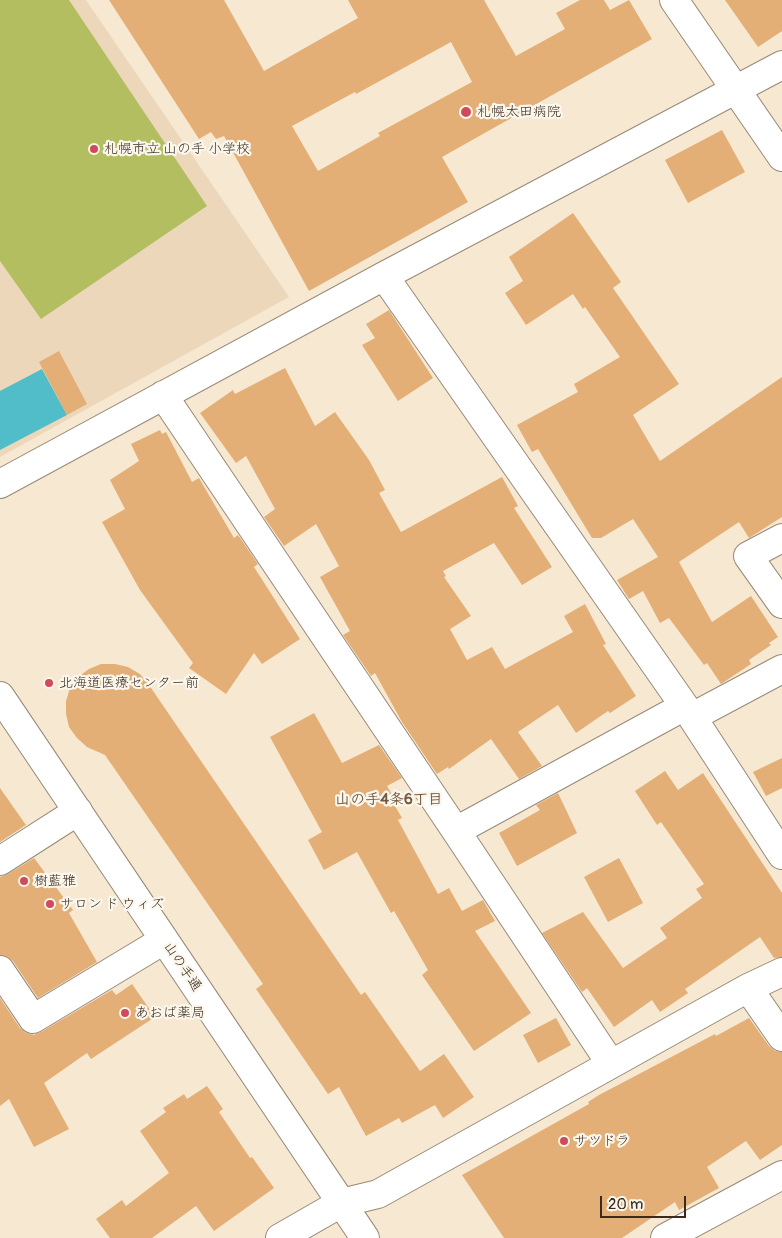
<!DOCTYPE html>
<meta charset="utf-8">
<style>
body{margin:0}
#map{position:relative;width:782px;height:1238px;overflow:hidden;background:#f6e8d1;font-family:Pangolin,sans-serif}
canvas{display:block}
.scale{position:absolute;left:600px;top:1196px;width:86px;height:22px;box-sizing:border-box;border:2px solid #3b2a1e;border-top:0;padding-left:6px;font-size:15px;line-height:18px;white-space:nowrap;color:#3b2a1e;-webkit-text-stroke:4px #fbf7ec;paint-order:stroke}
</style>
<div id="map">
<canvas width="782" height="1238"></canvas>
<div class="scale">20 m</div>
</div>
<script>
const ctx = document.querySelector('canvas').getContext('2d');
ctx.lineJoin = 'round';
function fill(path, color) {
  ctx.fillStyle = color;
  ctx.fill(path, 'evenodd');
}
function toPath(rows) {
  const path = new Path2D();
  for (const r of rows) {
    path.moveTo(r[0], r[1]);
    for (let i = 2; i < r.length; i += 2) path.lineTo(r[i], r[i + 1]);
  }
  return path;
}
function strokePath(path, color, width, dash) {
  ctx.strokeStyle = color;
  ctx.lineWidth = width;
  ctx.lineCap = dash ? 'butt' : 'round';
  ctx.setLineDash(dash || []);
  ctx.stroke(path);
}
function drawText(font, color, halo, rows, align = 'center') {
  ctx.font = font + ' Pangolin,"Klee One",sans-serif';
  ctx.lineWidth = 4.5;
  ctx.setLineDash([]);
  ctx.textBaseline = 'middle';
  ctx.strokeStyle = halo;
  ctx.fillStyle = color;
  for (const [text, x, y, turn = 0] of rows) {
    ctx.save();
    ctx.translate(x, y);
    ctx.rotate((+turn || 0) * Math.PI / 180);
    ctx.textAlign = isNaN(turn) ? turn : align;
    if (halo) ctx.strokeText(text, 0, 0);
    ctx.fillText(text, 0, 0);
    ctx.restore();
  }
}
const built = toPath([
 [0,0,86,0,289,297,0,457]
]);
const green = toPath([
 [0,0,69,0,207,206,41,319,0,261]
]);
const water = toPath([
 [42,369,67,415,0,450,0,391]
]);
const building = toPath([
 [109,0,224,0,264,71,358,18,348,0,484,0,516,56,565,29,556,13,580,0,604,0,610,10,629,0,652,39,442,157,468,202,309,291,224,136,216,139,211,132,199,139],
 [451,42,472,82,378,133,380,136,318,171,292,126,355,92,356,94],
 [725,0,782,0,782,31,758,47],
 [722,130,745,172,688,203,665,160],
 [573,213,621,282,613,288,679,384,633,415,660,461,782,377,782,517,749,538,739,522,679,562,712,622,751,596,778,637,769,643,771,645,749,660,751,664,721,684,707,663,704,665,669,618,660,623,643,591,629,599,617,580,658,557,633,519,601,538,592,538,538,449,532,452,517,425,578,392,574,384,620,357,585,307,583,309,573,294,526,325,505,293,523,281,509,257],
 [389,310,433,378,398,401,362,345,375,338,366,324],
 [59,351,87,404,67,415,39,362],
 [285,368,315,426,335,412,369,460,385,490,379,493,401,532,502,477,518,506,514,508,552,567,522,585,494,543,443,571,446,576,444,577,471,616,450,629,467,660,492,647,505,669,573,632,564,616,585,604,606,644,603,645,636,696,610,713,608,711,576,733,558,705,518,732,542,766,519,779,491,739,449,769,448,767,437,774,402,722,375,673,371,676,343,635,350,631,320,577,339,566,316,524,284,546,264,517,275,509,246,456,236,463,200,413,233,390,235,394],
 [160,430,162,434,166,432,192,482,199,478,234,538,238,535,258,564,254,567,300,639,262,664,254,653,226,694,189,668,193,663,140,590,102,522,125,509,110,480,139,461,131,444],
 [101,664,115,664,128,667,140,674,149,685,361,995,365,992,420,1071,444,1054,474,1097,443,1118,435,1105,402,1123,399,1118,366,1136,339,1087,328,1094,256,989,263,984,105,755,87,747,77,738,69,727,66,714,66,701,70,688,78,677,89,669],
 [314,713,342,763,379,745,402,778,387,786,398,805,395,806,402,818,398,820,438,894,449,888,462,911,483,900,495,921,475,931,531,1013,474,1051,422,975,428,970,394,911,391,913,357,852,324,870,308,840,322,832,270,737],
 [782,758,782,788,766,796,753,772],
 [665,771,678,790,703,773,782,893,782,957,774,958,760,937,685,989,688,993,660,1012,652,1000,614,1027,587,988,582,992,542,933,583,912,623,968,667,938,660,928,702,898,696,889,704,884,661,822,657,825,635,791],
 [0,788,26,825,0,842],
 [558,793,577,833,517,866,499,833,540,810,536,805],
 [34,858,73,910,69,913,97,962,38,998,13,961,6,956,0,955,0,877,8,874],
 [619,858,643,903,608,922,584,877],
 [132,984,155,1017,91,1059,87,1053,44,1083,69,1129,34,1147,9,1099,0,1106,0,998,20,1028,26,1033,34,1035,41,1032,112,990,116,995],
 [556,1018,571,1045,538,1063,523,1035],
 [749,1018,769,1046,775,1051,782,1052,782,1145,760,1160,746,1141,707,1167,719,1188,679,1210,675,1202,622,1238,504,1238,462,1175,589,1104,588,1102,599,1095,715,1034,716,1036],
 [207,1086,223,1109,219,1112,250,1158,252,1157,274,1188,214,1231,196,1206,152,1238,110,1238,96,1219,122,1200,126,1206,169,1173,140,1131,166,1112,163,1108,184,1094,187,1099]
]);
const minor = toPath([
 [674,0,782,157],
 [384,276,692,717,782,855],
 [163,395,456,831,611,1064],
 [0,484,384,276,782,65],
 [782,538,748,556,782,604],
 [692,717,782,669],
 [456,831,683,707],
 [0,861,78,811],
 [0,970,33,1019,164,940],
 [748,988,782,1037],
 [280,1238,341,1203,378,1194,748,988,782,972],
 [665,1238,782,1175]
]);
const major = toPath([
 [0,696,365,1238]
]);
const markers = [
 [466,112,6,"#d1495b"],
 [94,149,5,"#d1495b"],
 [49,683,5,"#d1495b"],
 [24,881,5,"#d1495b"],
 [50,904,5,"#d1495b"],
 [125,1013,5,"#d1495b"],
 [564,1141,5,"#d1495b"]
];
const poiNames = [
 ["札幌太田病院",477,112],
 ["札幌市立 山の手 小学校",104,149],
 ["北海道医療センター前",59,683],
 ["樹藍雅",34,881],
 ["サロン ド ウィズ",60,904],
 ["あおば薬局",135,1013],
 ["サツドラ",574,1141]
];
const streetNames = [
 ["山の手通",182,967,56]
];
const neighbourhoodNames = [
 ["山の手4条6丁目",389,800]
];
fill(built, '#edd7bb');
fill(green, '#b2be60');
fill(water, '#50bdc9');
fill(building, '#e4af76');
strokePath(minor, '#988978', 30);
strokePath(major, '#988978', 30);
strokePath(minor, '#fff', 28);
strokePath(major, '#fff', 28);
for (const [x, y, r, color] of markers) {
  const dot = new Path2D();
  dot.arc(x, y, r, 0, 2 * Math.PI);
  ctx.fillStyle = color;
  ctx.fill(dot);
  strokePath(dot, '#fbf7ec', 2);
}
drawText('14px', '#3b2a1e', '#fbf7ec', poiNames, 'left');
drawText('14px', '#3b2a1e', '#fbf7ec', streetNames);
drawText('bold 15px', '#76593d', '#fbf7ec', neighbourhoodNames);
</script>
